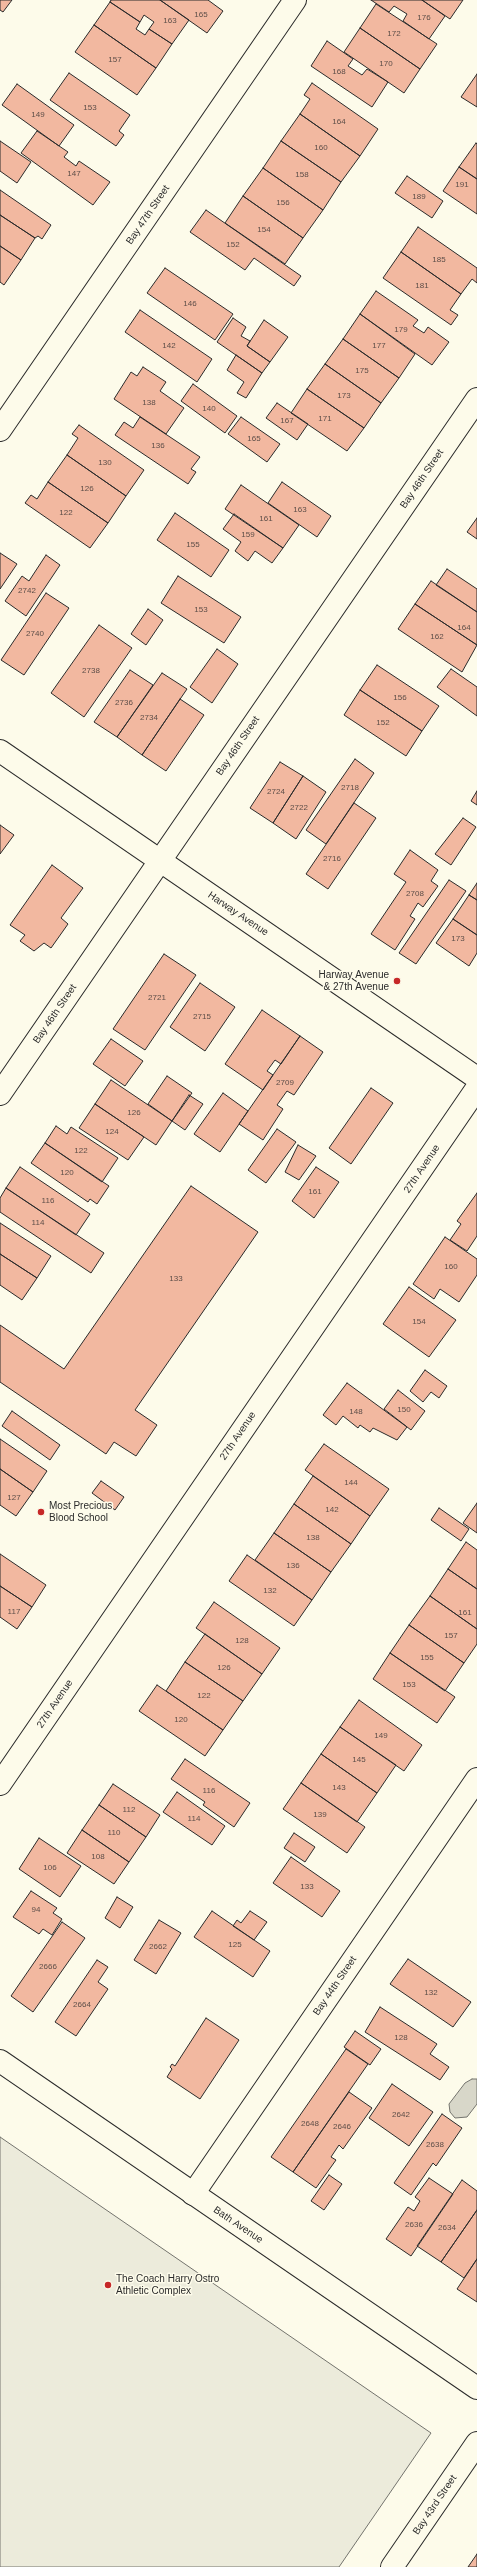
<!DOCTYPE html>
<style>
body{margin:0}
canvas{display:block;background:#fdfbea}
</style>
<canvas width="477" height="2567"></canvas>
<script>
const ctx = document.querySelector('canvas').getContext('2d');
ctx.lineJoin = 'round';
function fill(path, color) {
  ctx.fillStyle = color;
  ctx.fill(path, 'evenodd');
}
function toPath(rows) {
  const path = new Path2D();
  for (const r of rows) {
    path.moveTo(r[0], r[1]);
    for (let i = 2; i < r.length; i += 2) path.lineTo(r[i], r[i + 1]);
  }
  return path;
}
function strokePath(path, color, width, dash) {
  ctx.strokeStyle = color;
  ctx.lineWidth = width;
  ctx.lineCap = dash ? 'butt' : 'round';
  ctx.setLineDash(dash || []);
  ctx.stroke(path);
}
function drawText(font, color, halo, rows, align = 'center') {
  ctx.font = font + ' Helvetica,sans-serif';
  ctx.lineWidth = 3;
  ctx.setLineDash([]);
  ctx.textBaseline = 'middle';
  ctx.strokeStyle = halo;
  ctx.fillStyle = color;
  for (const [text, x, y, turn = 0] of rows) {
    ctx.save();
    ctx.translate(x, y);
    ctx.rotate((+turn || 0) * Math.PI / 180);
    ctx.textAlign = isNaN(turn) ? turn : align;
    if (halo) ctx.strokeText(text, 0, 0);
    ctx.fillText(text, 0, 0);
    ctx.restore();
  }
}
const green = toPath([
 [0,2137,431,2433,339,2567,0,2567,0,2137]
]);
const water = toPath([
 [472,2079,477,2079,477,2104,467,2117,455,2118,450,2112,449,2104,465,2083,472,2079]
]);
const building = toPath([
 [0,0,12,0,3,12,0,10,0,0],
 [111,0,160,0,189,20,172,44,149,29,154,22,144,15,140,22,110,2,111,0],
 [160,0,208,0,223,11,207,33,160,0],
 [371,0,422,0,445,16,429,39,403,21,407,14,394,6,389,12,371,0],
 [422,0,463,0,450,19,422,0],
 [110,2,140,22,136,29,145,35,149,29,172,44,156,68,94,25,110,2],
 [376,4,437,44,420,69,360,28,376,4],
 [94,25,156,68,137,95,75,52,94,25],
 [360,28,420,69,404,93,344,52,360,28],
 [327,41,353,59,348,66,362,75,367,69,388,82,372,107,311,66,327,41],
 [69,73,130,115,119,131,124,135,116,146,50,100,69,73],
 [477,74,477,107,461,97,477,74],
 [312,83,378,129,360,156,300,114,310,99,304,95,312,83],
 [17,84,74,125,59,146,2,105,17,84],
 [300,114,360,156,341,182,281,141,300,114],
 [37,131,68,152,64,157,76,166,79,161,110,182,93,205,21,153,37,131],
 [0,141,31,162,17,183,0,171,0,141],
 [281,141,341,182,323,210,263,168,281,141],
 [476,143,477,144,477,179,459,167,476,143],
 [459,167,477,179,477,214,443,191,459,167],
 [263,168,323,210,303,238,243,196,263,168],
 [407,176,443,201,432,218,395,193,407,176],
 [0,190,51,225,42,239,38,236,35,238,0,215,0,190],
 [243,196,303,238,285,264,225,223,243,196],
 [206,210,301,276,294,286,254,258,245,270,190,232,206,210],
 [0,215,35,238,21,260,0,246,0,215],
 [418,227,477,268,477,283,472,279,461,294,401,252,418,227],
 [0,246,21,260,4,285,0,282,0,246],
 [401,252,461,294,450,310,458,315,451,325,383,278,401,252],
 [165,268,233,314,215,340,147,293,165,268],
 [376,291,418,320,413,326,424,333,428,327,449,342,432,365,360,314,376,291],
 [140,310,212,359,197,382,125,332,140,310],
 [360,314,415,354,399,378,343,339,360,314],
 [233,318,246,327,241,336,250,341,247,346,270,362,262,373,217,342,233,318],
 [264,320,288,337,270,362,247,346,264,320],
 [343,339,399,378,381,403,325,364,343,339],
 [236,355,262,373,246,398,237,393,244,382,227,370,236,355],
 [325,364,381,403,364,428,307,389,325,364],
 [143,367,166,382,160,391,184,408,166,434,114,399,131,372,137,376,143,367],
 [193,384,237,416,225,433,181,401,193,384],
 [307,389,364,428,347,451,291,413,307,389],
 [277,403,308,424,297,440,266,418,277,403],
 [140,417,200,457,191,469,196,472,188,484,115,435,124,422,133,428,140,417],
 [241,417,280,444,267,462,228,434,241,417],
 [79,425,144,470,126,496,67,455,78,438,72,434,79,425],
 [67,455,126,496,108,523,48,482,67,455],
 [48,482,108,523,90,548,25,503,31,495,37,499,48,482],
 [282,482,331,516,317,537,268,503,282,482],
 [241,485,299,525,283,548,225,509,241,485],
 [175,513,229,550,211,577,157,540,175,513],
 [234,514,283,548,272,563,255,551,248,561,235,551,241,542,223,529,234,514],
 [477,518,477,539,467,532,477,518],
 [0,553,17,564,0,589,0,553],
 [46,555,60,565,26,616,5,601,22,576,29,581,46,555],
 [447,569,477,589,477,612,436,585,447,569],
 [178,576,241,617,224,643,161,603,178,576],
 [431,581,477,612,477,645,415,604,431,581],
 [46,593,69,608,24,675,1,660,46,593],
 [415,604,477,645,462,672,398,629,415,604],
 [148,609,163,620,146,645,131,634,148,609],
 [99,625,132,648,84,717,51,693,99,625],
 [217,649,238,664,212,703,190,687,217,649],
 [377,665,439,706,422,731,360,690,377,665],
 [451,669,477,687,477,716,437,687,451,669],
 [130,670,153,685,117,737,94,722,130,670],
 [162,673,187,689,142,755,117,737,162,673],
 [360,690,422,731,406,756,344,715,360,690],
 [180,699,204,715,166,771,142,755,180,699],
 [355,759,374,773,326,844,306,830,355,759],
 [280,762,303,776,273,823,250,808,280,762],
 [303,776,326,792,296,839,273,823,303,776],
 [477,791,477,805,471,801,477,791],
 [354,803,376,818,328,889,306,874,354,803],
 [463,818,476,827,451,865,435,854,463,818],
 [0,825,14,835,0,854,0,825],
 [410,850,438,870,431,881,438,886,423,907,418,903,410,916,415,919,395,950,371,934,406,882,394,874,410,850],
 [52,865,83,888,61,918,68,924,51,948,44,943,34,951,20,941,25,935,10,925,52,865],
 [449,880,466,891,416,964,399,953,449,880],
 [477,883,477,900,469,895,477,883],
 [469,895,477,900,477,935,453,919,469,895],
 [453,919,477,935,477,953,469,966,436,943,453,919],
 [164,954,196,975,145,1050,113,1029,164,954],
 [200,983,235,1007,205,1051,170,1027,200,983],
 [262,1010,300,1036,281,1064,275,1060,267,1071,273,1075,263,1090,225,1064,262,1010],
 [300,1036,323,1052,294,1095,287,1091,277,1105,283,1109,263,1140,239,1124,300,1036],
 [111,1039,143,1061,125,1086,93,1064,111,1039],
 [167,1076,192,1093,172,1121,148,1104,167,1076],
 [111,1080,172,1121,156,1145,95,1104,111,1080],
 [371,1088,393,1103,351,1164,329,1148,371,1088],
 [223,1093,248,1111,220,1152,194,1134,223,1093],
 [189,1095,203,1104,185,1130,172,1121,189,1095],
 [95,1104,144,1137,128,1160,79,1128,95,1104],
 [56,1126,67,1134,71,1127,118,1158,102,1182,45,1143,56,1126],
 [277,1129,296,1142,266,1183,248,1170,277,1129],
 [45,1143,109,1186,97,1204,90,1199,88,1202,31,1163,45,1143],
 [298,1145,316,1156,299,1180,285,1172,298,1145],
 [20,1167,90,1214,76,1235,6,1188,20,1167],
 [316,1167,339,1182,314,1218,292,1201,316,1167],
 [191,1186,258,1232,135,1410,157,1425,136,1456,114,1442,106,1454,0,1382,0,1325,64,1369,191,1186],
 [6,1188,104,1253,91,1273,0,1212,0,1198,6,1188],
 [477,1193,477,1236,467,1251,450,1240,461,1224,457,1221,477,1193],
 [0,1223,51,1256,37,1278,0,1254,0,1223],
 [445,1237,477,1259,477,1275,459,1302,440,1289,434,1299,413,1284,445,1237],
 [0,1254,37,1278,22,1300,0,1285,0,1254],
 [409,1287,456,1320,429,1357,383,1324,409,1287],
 [425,1370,447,1386,439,1398,431,1392,423,1402,410,1391,425,1370],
 [347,1383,407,1427,397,1440,373,1428,370,1432,360,1425,358,1428,343,1416,336,1425,323,1415,347,1383],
 [398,1390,425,1411,411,1430,384,1409,398,1390],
 [12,1411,60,1445,50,1460,2,1426,12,1411],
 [0,1439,47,1471,33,1492,0,1469,0,1439],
 [324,1444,389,1489,370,1516,305,1470,324,1444],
 [0,1469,33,1492,16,1516,0,1505,0,1469],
 [313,1476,370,1516,351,1544,294,1504,313,1476],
 [101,1481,124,1497,115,1510,92,1493,101,1481],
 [477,1503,477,1533,463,1523,477,1503],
 [294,1504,351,1544,331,1572,274,1533,294,1504],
 [439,1508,469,1529,461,1541,431,1520,439,1508],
 [274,1533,331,1572,312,1600,255,1560,274,1533],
 [466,1542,477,1550,477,1589,448,1569,466,1542],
 [0,1554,46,1585,32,1607,0,1586,0,1554],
 [247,1555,312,1600,294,1626,229,1581,247,1555],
 [448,1569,477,1589,477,1629,430,1596,448,1569],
 [0,1586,32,1607,17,1629,0,1617,0,1586],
 [430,1596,477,1629,477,1644,464,1663,409,1625,430,1596],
 [214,1602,280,1648,262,1674,196,1628,214,1602],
 [409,1625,464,1663,445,1691,390,1653,409,1625],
 [205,1634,262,1674,243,1701,185,1662,205,1634],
 [390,1653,455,1697,437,1723,373,1679,390,1653],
 [185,1662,243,1701,223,1730,166,1691,185,1662],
 [157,1685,223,1730,205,1756,139,1711,157,1685],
 [359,1700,422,1745,404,1771,340,1727,359,1700],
 [340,1727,396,1765,377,1793,321,1754,340,1727],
 [321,1754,377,1793,357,1822,301,1783,321,1754],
 [185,1759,250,1803,234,1827,203,1805,205,1802,171,1779,185,1759],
 [301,1783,365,1827,347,1853,283,1809,301,1783],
 [113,1784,160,1815,146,1837,99,1805,113,1784],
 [177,1792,225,1826,212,1845,163,1812,177,1792],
 [99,1805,146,1837,129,1862,82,1830,99,1805],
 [82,1830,129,1862,114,1884,67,1853,82,1830],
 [294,1833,315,1847,305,1862,284,1848,294,1833],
 [39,1838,81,1866,60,1897,19,1869,39,1838],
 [291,1857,340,1891,322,1917,273,1883,291,1857],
 [31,1891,57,1908,53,1913,62,1919,52,1935,43,1929,39,1934,13,1917,31,1891],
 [117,1897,133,1907,120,1928,105,1918,117,1897],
 [212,1911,270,1951,253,1977,194,1937,212,1911],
 [250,1911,267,1922,254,1940,233,1926,237,1920,241,1923,250,1911],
 [159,1920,181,1933,156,1974,134,1960,159,1920],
 [62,1922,85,1938,33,2012,11,1996,62,1922],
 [408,1959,471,2002,453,2027,390,1984,408,1959],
 [97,1960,108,1967,98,1982,108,1989,76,2036,55,2022,97,1960],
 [380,2007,437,2044,430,2054,449,2067,440,2080,365,2032,380,2007],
 [206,2018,239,2040,200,2099,167,2077,172,2069,170,2067,172,2064,175,2066,206,2018],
 [355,2031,381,2049,370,2065,344,2047,355,2031],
 [346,2049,368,2064,293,2172,271,2157,346,2049],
 [392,2084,433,2112,409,2146,369,2118,392,2084],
 [349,2092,372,2108,343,2149,339,2145,331,2157,336,2160,316,2188,293,2172,349,2092],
 [442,2114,462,2128,436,2166,433,2163,411,2195,394,2183,442,2114],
 [329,2175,342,2184,324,2210,311,2201,329,2175],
 [429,2178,453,2194,411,2256,386,2239,408,2207,414,2211,420,2201,415,2197,429,2178],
 [462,2180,477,2191,477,2210,441,2262,417,2246,462,2180],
 [477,2210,477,2259,464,2278,441,2262,477,2210],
 [477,2259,477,2302,457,2289,477,2259],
 [477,2554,477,2567,468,2567,477,2554]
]);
const street = toPath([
 [0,430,295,0],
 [0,751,477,1078],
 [0,1094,477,399],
 [0,1784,477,1088],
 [193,2194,477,1779],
 [392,2567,477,2443]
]);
const secondary = toPath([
 [0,2061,477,2388]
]);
const markers = [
 [397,981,4,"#c62828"],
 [41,1512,4,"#c62828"],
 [108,2285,4,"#c62828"]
];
const numberNames = [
 ["165",201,15],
 ["176",424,18],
 ["163",170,21],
 ["172",394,34],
 ["157",115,60],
 ["170",386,64],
 ["168",339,72],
 ["153",90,108],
 ["149",38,115],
 ["164",339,122],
 ["160",321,148],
 ["147",74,174],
 ["158",302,175],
 ["191",462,185],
 ["189",419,197],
 ["156",283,203],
 ["154",264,230],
 ["152",233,245],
 ["185",439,260],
 ["181",422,286],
 ["146",190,304],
 ["179",401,330],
 ["142",169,346],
 ["177",379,346],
 ["175",362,371],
 ["173",344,396],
 ["138",149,403],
 ["140",209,409],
 ["171",325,419],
 ["167",287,421],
 ["165",254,439],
 ["136",158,446],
 ["130",105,463],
 ["126",87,489],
 ["163",300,510],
 ["122",66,513],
 ["161",266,519],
 ["159",248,535],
 ["155",193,545],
 ["2742",27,591],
 ["153",201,610],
 ["164",464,628],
 ["2740",35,634],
 ["162",437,637],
 ["2738",91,671],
 ["156",400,698],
 ["2736",124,703],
 ["2734",149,718],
 ["152",383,723],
 ["2718",350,788],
 ["2724",276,792],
 ["2722",299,808],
 ["2716",332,859],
 ["2708",415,894],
 ["173",458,939],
 ["2721",157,998],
 ["2715",202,1017],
 ["2709",285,1083],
 ["126",134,1113],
 ["124",112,1132],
 ["122",81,1151],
 ["120",67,1173],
 ["161",315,1192],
 ["116",48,1201],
 ["114",38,1223],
 ["160",451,1267],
 ["133",176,1279],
 ["154",419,1322],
 ["150",404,1410],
 ["148",356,1412],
 ["144",351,1483],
 ["127",14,1498],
 ["142",332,1510],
 ["138",313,1538],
 ["136",293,1566],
 ["132",270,1591],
 ["117",14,1612],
 ["161",465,1613],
 ["157",451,1636],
 ["128",242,1641],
 ["155",427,1658],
 ["126",224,1668],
 ["153",409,1685],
 ["122",204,1696],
 ["120",181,1720],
 ["149",381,1736],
 ["145",359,1760],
 ["143",339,1788],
 ["116",209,1791],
 ["112",129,1810],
 ["139",320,1815],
 ["114",194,1819],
 ["110",114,1833],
 ["108",98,1857],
 ["106",50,1868],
 ["133",307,1887],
 ["94",36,1910],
 ["125",235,1945],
 ["2662",158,1947],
 ["2666",48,1967],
 ["132",431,1993],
 ["2664",82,2005],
 ["128",401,2038],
 ["2642",401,2115],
 ["2648",310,2124],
 ["2646",342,2127],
 ["2638",435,2145],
 ["2636",414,2225],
 ["2634",447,2228]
];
const streetNames = [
 ["Bay 47th Street",148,215,-56],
 ["Bay 46th Street",422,479,-56],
 ["Bay 46th Street",238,746,-56],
 ["Harway Avenue",238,914,34],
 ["Bay 46th Street",55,1014,-56],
 ["27th Avenue",422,1169,-56],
 ["27th Avenue",238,1436,-56],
 ["27th Avenue",55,1704,-56],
 ["Bay 44th Street",335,1986,-56],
 ["Bath Avenue",238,2225,34],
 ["Bay 43rd Street",435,2505,-56]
];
const poiNames = [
 ["Harway Avenue",389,975,"right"],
 ["& 27th Avenue",389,987,"right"],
 ["Most Precious",49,1506],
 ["Blood School",49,1518],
 ["The Coach Harry Ostro",116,2279],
 ["Athletic Complex",116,2291]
];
fill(green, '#ecebdb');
strokePath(green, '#74746e', 1);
fill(water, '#d8d7c9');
strokePath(water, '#74746e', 1);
fill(building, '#f2b8a0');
strokePath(building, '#2b2b2b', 1);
strokePath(street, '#2b2b2b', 24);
strokePath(secondary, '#2b2b2b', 24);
strokePath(street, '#fdfbea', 22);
strokePath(secondary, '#fdfbea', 22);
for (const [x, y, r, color] of markers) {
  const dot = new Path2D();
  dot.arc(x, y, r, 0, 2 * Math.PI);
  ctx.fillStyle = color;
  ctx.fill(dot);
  strokePath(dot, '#fdfbea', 1.5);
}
drawText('8px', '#5d4e48', null, numberNames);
drawText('10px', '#2b2b2b', '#fdfbea', streetNames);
drawText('10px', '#2b2b2b', '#fdfbea', poiNames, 'left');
</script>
